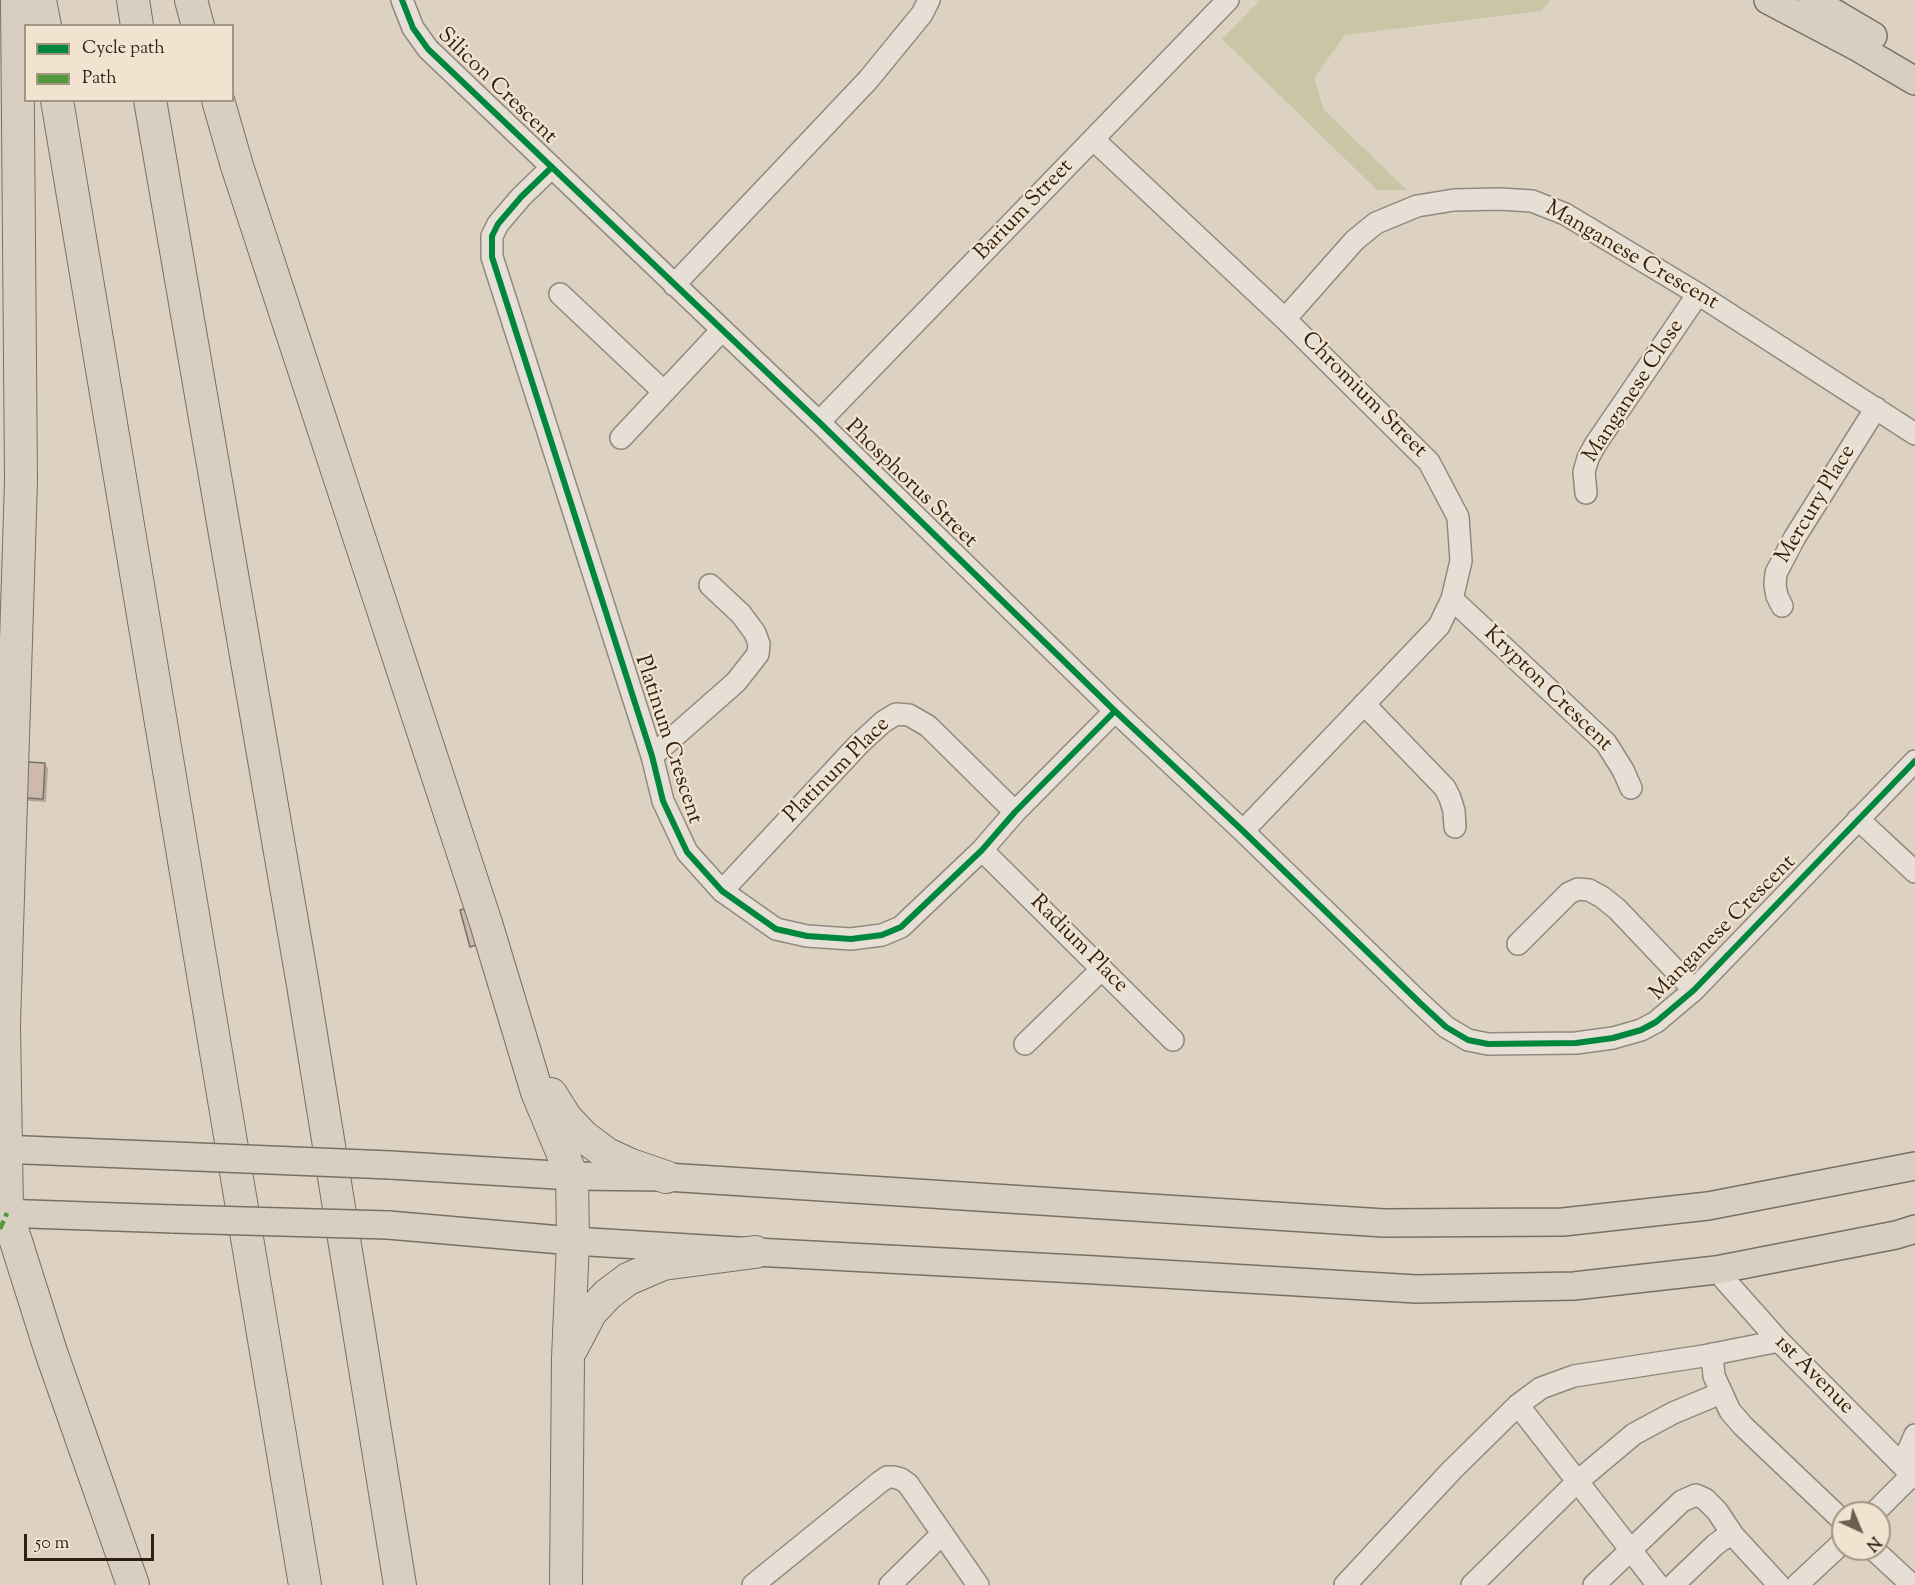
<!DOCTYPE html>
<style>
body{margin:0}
#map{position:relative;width:1915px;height:1585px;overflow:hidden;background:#ddd2c1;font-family:"Sorts Mill Goudy",serif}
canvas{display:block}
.legend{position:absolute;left:24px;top:24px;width:210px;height:78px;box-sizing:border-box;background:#f0e4d0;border:2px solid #a39584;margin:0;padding:8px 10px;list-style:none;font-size:18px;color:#301f12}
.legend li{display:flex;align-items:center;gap:12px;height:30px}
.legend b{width:30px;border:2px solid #a39584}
.north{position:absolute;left:1831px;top:1501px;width:60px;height:60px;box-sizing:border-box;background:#f0e4d0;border:2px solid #a39584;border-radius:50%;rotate:136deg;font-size:16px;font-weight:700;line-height:24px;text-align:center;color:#301f12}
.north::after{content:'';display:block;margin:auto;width:21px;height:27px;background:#6d5e4f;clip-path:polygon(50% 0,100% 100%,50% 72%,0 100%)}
.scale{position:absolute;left:24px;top:1534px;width:130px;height:27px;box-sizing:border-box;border:3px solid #301f12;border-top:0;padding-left:8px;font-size:18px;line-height:21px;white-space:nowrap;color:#301f12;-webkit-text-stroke:4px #f0e4d0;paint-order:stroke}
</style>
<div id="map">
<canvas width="1915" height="1585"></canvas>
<ul class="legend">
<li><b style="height:8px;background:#00873e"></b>Cycle path</li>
<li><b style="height:8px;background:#509a3c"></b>Path</li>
</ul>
<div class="north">N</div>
<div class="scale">50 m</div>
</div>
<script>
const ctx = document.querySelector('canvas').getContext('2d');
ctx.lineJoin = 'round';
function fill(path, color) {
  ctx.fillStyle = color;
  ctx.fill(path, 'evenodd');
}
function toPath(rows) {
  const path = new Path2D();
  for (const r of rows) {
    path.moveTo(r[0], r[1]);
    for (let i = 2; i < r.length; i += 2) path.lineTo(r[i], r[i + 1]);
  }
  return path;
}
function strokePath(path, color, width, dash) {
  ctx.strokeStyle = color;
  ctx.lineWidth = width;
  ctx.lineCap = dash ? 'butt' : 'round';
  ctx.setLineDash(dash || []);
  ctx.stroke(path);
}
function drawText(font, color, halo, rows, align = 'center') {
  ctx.font = font + ' "Sorts Mill Goudy",serif';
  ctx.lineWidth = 4.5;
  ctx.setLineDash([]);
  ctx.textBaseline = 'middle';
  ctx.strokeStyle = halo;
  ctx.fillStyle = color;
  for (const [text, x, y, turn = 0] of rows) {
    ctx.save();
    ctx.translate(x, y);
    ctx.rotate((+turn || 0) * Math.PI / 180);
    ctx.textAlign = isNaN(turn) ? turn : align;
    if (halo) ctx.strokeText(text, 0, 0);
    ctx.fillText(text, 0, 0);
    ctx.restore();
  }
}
const green = toPath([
 [1260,0,1551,0,1541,11,1345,35,1314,78,1324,110,1407,190,1377,190,1222,39]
]);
const shadow = toPath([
 [45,765,48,768,46,802,14,800]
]);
const building = toPath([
 [11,761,45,763,43,799,9,797,11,761],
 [494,900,504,937,470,947,460,910,494,900]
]);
const minor = toPath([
 [402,0,413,28,428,49,819,422,1115,711,1243,831,1420,1003,1446,1027,1468,1040,1488,1044,1576,1043,1613,1038,1641,1030,1656,1022,1694,990,1915,761],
 [1094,140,1285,319,1429,462,1458,517,1461,561,1452,599,1439,626,1243,831],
 [552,167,521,197,498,224,492,236,492,257,652,756,663,801,687,852,722,891,776,929,807,936,851,939,882,935,901,927,982,850,1015,812,1115,711],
 [674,285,868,80,922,14,929,0],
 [560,294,664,392],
 [1285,319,1355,240,1376,223,1417,206,1454,200,1499,199,1532,201,1565,214,1698,294,1915,434],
 [819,422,1228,0],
 [621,438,722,330],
 [1586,493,1584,472,1588,458,1595,445,1698,294],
 [1452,599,1606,743,1623,770,1631,788],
 [1782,606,1777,596,1775,585,1776,573,1795,537,1876,408],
 [1364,704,1445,788,1450,798,1454,811,1455,827],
 [652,756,736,682,758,654,759,644,755,633,741,614,710,585],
 [1858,819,1915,872],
 [982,850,1173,1040],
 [722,891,859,744,883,722,896,714,909,715,928,726,1015,812],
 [1518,944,1569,893,1578,889,1589,890,1602,897,1617,909,1694,990],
 [1025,1044,1102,969],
 [1716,1270,1779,1341,1915,1478],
 [1712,1354,1714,1376,1730,1411,1743,1426,1843,1521],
 [1518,1405,1658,1585],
 [1902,1465,1915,1435],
 [1874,1513,1912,1475],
 [1873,1549,1912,1585],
 [753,1585,880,1482,887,1477,893,1477,901,1479,908,1484,978,1585],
 [890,1585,941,1535],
 [1345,1585,1452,1470,1518,1405,1541,1388,1574,1376,1703,1356,1779,1341],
 [1472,1585,1578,1481,1634,1434,1673,1413,1721,1393],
 [1594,1585,1682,1501,1696,1495,1705,1499,1717,1511,1733,1535],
 [1673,1585,1715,1545,1723,1539,1733,1535,1779,1585],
 [1797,1585,1843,1542]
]);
const major = toPath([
 [1768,0,1859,48,1915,81],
 [1812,0,1873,36],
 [0,1149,174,1156],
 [390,1165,572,1176,666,1177,1384,1223,1563,1222,1708,1206,1915,1166],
 [0,1213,174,1219],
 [388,1225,573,1241,755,1252,1095,1270,1416,1289,1574,1286,1716,1270,1896,1235,1915,1229]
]);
const highway = toPath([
 [17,0,21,481,4,1024,7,1213,51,1352,133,1585],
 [40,0,45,26],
 [133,0,137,26],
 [191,0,198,26],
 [57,100,305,1585],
 [150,100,303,985,400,1585],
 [218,100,237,166,486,923,537,1092,572,1176,573,1241,568,1358,566,1585],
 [551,1094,566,1118,583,1136,607,1154,631,1165,666,1177],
 [572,1348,591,1312,608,1294,628,1279,663,1264,755,1252]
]);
const majorBridge = toPath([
 [174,1156,390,1165],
 [174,1219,388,1225]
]);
const quiet = toPath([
 [0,1229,7,1213]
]);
const cycleway = toPath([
 [402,0,413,28,428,49,819,422,1115,711,1243,831,1420,1003,1446,1027,1468,1040,1488,1044,1576,1043,1613,1038,1641,1030,1656,1022,1694,990,1915,761],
 [552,167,521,197,498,224,492,236,492,257,652,756,663,801,687,852,722,891,776,929,807,936,851,939,882,935,901,927,982,850,1015,812,1115,711]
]);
const streetNames = [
 ["Silicon Crescent",496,87,44],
 ["Barium Street",1025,211,-46],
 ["Manganese Crescent",1631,257,30],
 ["Manganese Close",1635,392,-57],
 ["Chromium Street",1363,396,45],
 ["Phosphorus Street",910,485,44],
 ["Mercury Place",1817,505,-59],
 ["Krypton Crescent",1547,690,44],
 ["Platinum Crescent",667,740,72],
 ["Platinum Place",838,771,-45],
 ["Manganese Crescent",1724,929,-45],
 ["Radium Place",1078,945,45],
 ["1st Avenue",1813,1376,45]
];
fill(green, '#c8c6a4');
fill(shadow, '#0003');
fill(building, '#cdbaad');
strokePath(building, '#787066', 1.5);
strokePath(minor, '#91897d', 24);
strokePath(major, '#787066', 30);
strokePath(highway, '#787066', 34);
strokePath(minor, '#e5dfd6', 21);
strokePath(major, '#d8cfc2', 27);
strokePath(highway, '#d8cfc2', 32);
strokePath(majorBridge, '#787066', 30, []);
strokePath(majorBridge, '#d8cfc2', 27);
strokePath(quiet, '#509a3c', 4.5, [9, 4.5]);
strokePath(cycleway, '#00873e', 6);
drawText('22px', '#301f12', '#f0e4d0', streetNames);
</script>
